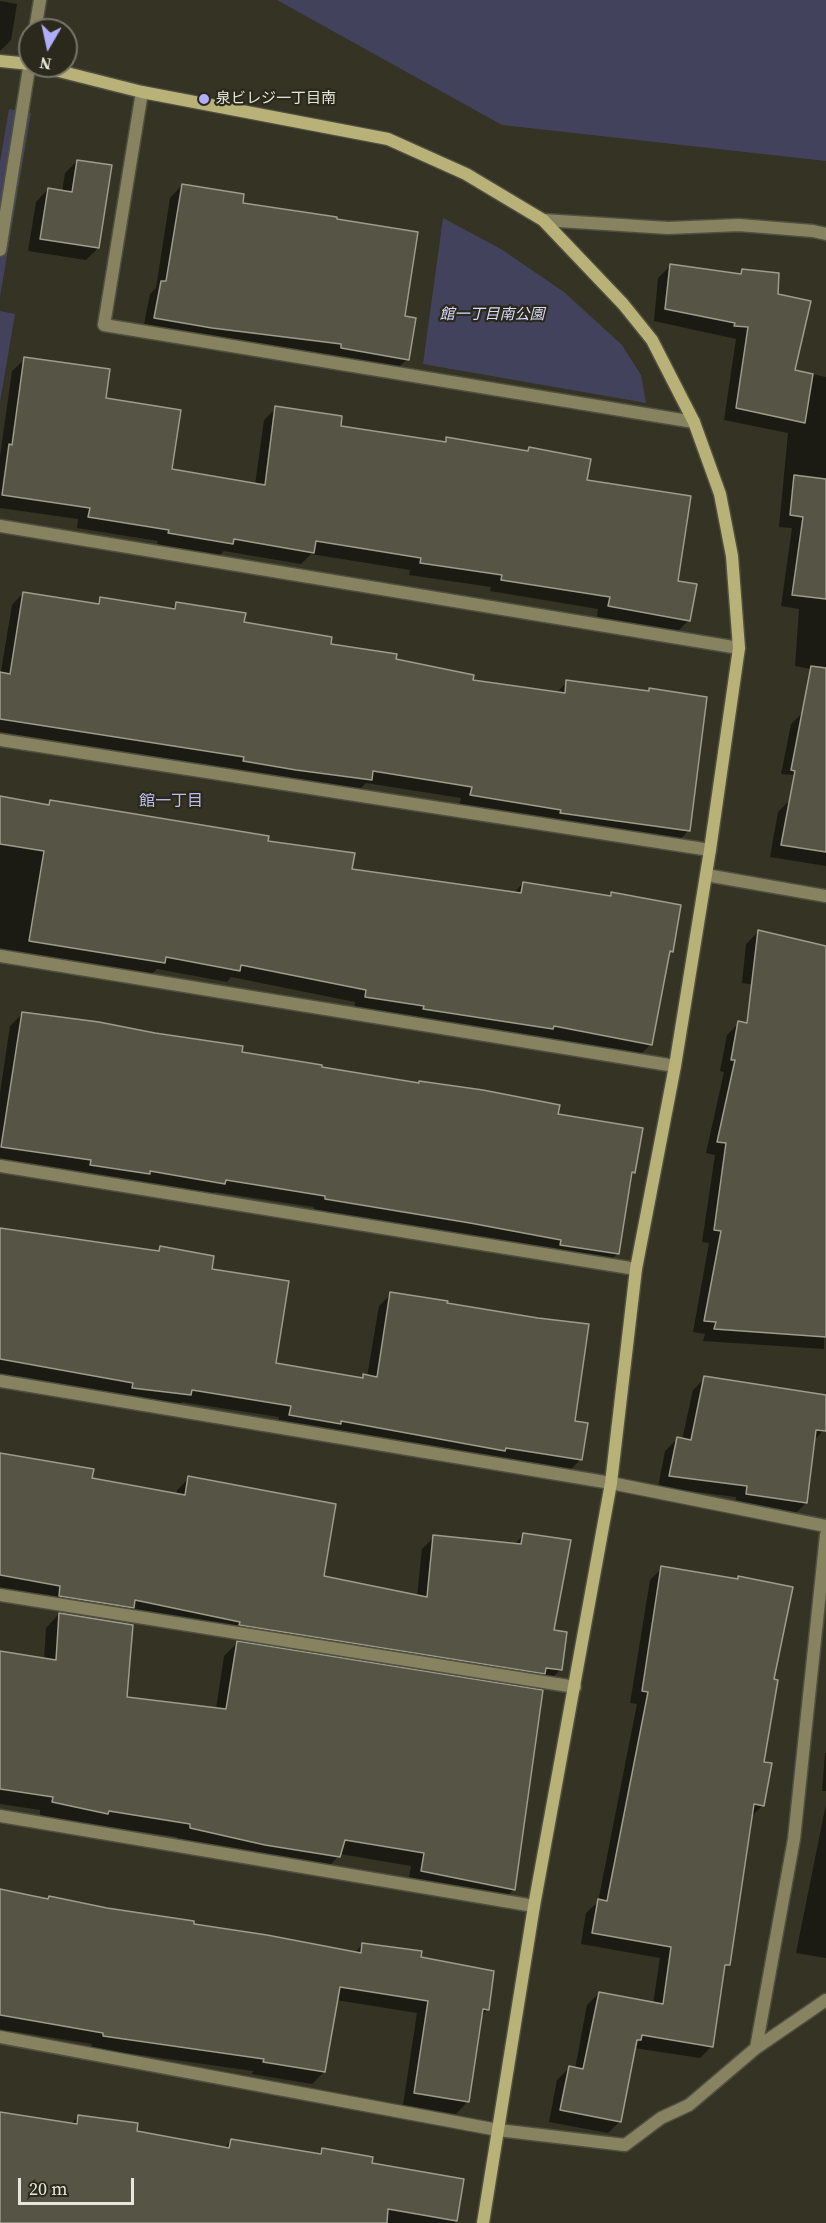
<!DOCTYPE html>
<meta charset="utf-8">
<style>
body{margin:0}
#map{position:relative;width:826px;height:2223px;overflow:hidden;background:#343324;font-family:"Source Serif 4",serif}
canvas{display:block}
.north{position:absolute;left:18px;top:18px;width:60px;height:60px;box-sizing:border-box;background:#2a291b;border:2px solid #757568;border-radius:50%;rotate:189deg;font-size:16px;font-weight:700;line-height:24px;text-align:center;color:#e6e6dc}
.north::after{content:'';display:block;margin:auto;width:21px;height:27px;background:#b0aefa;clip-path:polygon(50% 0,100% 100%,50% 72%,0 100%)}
.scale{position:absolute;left:18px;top:2178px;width:116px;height:27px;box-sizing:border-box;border:3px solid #e6e6dc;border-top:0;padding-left:8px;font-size:18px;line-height:21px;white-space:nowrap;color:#e6e6dc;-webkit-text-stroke:4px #2a291b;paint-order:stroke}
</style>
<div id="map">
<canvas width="826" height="2223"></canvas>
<div class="north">N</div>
<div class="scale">20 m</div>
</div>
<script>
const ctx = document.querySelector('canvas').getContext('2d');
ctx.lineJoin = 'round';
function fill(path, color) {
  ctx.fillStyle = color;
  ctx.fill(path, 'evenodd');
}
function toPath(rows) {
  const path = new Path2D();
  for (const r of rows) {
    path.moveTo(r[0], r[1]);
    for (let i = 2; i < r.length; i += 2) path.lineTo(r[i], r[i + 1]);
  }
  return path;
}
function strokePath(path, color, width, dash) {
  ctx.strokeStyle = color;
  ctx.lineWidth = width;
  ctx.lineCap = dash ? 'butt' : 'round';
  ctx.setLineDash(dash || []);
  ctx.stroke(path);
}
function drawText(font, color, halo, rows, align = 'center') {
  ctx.font = font + ' "Source Serif 4","Noto Sans JP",serif';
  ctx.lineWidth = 4.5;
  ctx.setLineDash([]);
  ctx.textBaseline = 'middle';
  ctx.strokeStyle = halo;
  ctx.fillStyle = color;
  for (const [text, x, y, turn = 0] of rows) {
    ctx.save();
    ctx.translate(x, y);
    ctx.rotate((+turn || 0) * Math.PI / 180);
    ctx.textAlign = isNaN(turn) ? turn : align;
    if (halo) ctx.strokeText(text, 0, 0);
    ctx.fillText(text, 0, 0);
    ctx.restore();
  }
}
const green = toPath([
 [277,0,826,0,826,161,502,125],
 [9,109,31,113,0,297,0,162],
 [443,218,501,249,564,292,622,345,641,375,646,403,423,364],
 [0,311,15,314,0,402]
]);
const shadow = toPath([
 [0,1,17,4,11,40,0,51],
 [77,161,98,248,86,260,28,251,36,202,48,189,62,192,65,173],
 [182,185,403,317,407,359,395,371,143,330,150,294,156,288,170,198],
 [670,266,738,275,742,270,776,295,793,370,826,377,826,672,795,666,799,609,781,606,792,528,779,527,788,433,724,420,736,339,654,321,658,278],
 [25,359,104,400,170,470,255,485,264,420,276,408,339,427,443,443,447,438,526,452,530,449,585,481,676,582,689,620,677,632,597,618,598,609,490,591,491,587,409,575,410,570,311,554,301,564,224,551,219,556,157,544,158,541,77,528,78,519,0,508,0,456,12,371],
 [23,593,95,605,101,599,170,610,177,603,242,624,471,681,556,693,567,682,647,692,650,690,688,831,677,843,459,807,461,798,366,783,358,791,232,773,233,769,0,732,0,677,12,605],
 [803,712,826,716,826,778,781,774,791,724],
 [0,798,46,806,50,801,267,842,351,870,513,894,523,883,608,897,612,893,671,951,668,955,651,1044,639,1056,543,1038,540,1040,354,1009,355,1002,231,977,227,982,157,969,152,974,0,949],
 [790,800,826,809,826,866,770,857,778,812],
 [758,932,826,947,826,995,742,983,746,944],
 [22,1014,320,1068,556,1116,634,1172,630,1177,617,1254,605,1266,457,1234,314,1210,314,1207,215,1192,212,1195,79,1176,80,1172,0,1161,0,1093,10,1026],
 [739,1023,826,1042,824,1349,703,1341,705,1334,693,1332,709,1243,702,1242,715,1155,706,1153,724,1072,720,1071,727,1035],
 [0,1230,156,1252,160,1248,210,1270,274,1364,361,1379,364,1376,367,1377,379,1306,391,1294,446,1304,573,1422,581,1459,569,1471,278,1427,279,1417,182,1402,178,1406,121,1399,121,1395,18,1376,11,1382,0,1381],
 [705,1378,826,1397,824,1430,813,1441,806,1503,794,1515,735,1506,736,1497,658,1487,665,1451,677,1439,682,1440,693,1390],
 [0,1454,90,1480,176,1495,177,1490,189,1478,322,1577,417,1596,422,1549,434,1537,514,1545,524,1534,552,1631,560,1670,548,1682,0,1588],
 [662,1568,736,1580,739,1577,772,1681,762,1763,763,1805,751,1817,728,1965,723,1970,712,2046,700,2058,634,2048,620,2121,608,2133,549,2122,557,2080,569,2068,575,2069,587,2005,599,1993,653,2004,660,1958,581,1944,586,1913,598,1902,637,1704,630,1703,650,1580],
 [59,1614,126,1698,216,1709,224,1656,237,1643,514,1889,500,1903,408,1884,411,1866,340,1854,326,1870,177,1841,177,1837,96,1825,94,1827,40,1815,40,1810,0,1804,0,1652,44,1660,46,1628],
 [825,1753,826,1753,826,1791,822,1791],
 [826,1804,826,1958,796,1953],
 [0,1891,46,1900,49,1898,354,1953,363,1944,419,1958,488,2009,481,2016,468,2101,456,2114,403,2105,417,2013,336,2000,324,2072,312,2084,252,2074,253,2071,91,2048,92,2044,11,2031,9,2032,0,2031],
 [0,2114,71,2124,78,2117,135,2132,223,2149,231,2141,317,2155,322,2150,371,2165,463,2180,455,2223,0,2223]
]);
const building = toPath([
 [77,160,112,165,99,248,40,239,48,188,72,192,77,160],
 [182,184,244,194,243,203,337,217,337,219,418,232,405,316,416,318,409,360,341,348,341,344,212,328,154,318,161,281,166,281,182,184],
 [670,264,741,274,742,269,779,273,778,294,811,301,795,370,813,374,805,423,736,408,748,327,734,326,735,323,665,309,670,264],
 [24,357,110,369,106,398,181,410,172,469,265,485,275,406,342,416,341,426,446,442,446,437,528,451,529,447,591,459,587,480,691,496,678,581,697,584,690,621,608,606,610,597,501,580,502,575,420,563,421,558,316,541,314,553,234,539,233,544,168,533,169,530,88,517,90,508,2,495,9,444,12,445,24,357],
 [794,475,826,479,826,599,792,595,803,517,790,515,794,475],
 [23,592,99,604,100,597,175,609,176,602,246,613,244,622,332,637,331,644,397,654,396,659,474,675,473,680,565,693,566,680,649,691,649,688,707,697,690,831,560,813,561,810,470,795,472,787,373,771,372,780,296,770,243,761,244,757,0,719,0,672,10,674,23,592],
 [811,666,826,668,826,852,781,845,795,771,791,770,811,666],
 [0,796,49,805,50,800,269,836,268,841,355,853,352,869,521,893,523,882,611,896,611,892,681,905,673,952,670,951,652,1045,554,1026,553,1029,423,1009,424,1006,365,997,366,990,241,965,240,971,166,957,165,963,29,941,44,851,0,844,0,796],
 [758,930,826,946,826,1337,714,1329,716,1322,704,1321,721,1231,714,1230,726,1143,717,1142,735,1060,731,1060,738,1021,747,1023,758,930],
 [22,1012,99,1022,155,1033,243,1046,242,1052,322,1065,322,1067,419,1083,419,1081,483,1090,560,1105,558,1114,643,1128,635,1173,632,1172,619,1254,560,1245,561,1240,470,1223,325,1199,325,1196,226,1180,225,1184,150,1171,150,1174,90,1165,91,1160,1,1147,22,1012],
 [0,1228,159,1251,160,1246,214,1256,212,1269,289,1281,276,1363,363,1378,363,1374,377,1377,390,1292,448,1301,447,1303,538,1318,589,1324,575,1421,588,1423,582,1460,506,1448,505,1451,341,1421,341,1424,289,1415,291,1406,192,1390,191,1395,132,1388,133,1383,0,1359,0,1228],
 [704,1376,826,1395,826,1431,816,1430,807,1503,746,1494,747,1486,669,1476,677,1437,691,1440,704,1376],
 [0,1453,94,1469,92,1478,185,1495,188,1476,336,1504,324,1576,427,1597,433,1535,521,1544,523,1533,571,1540,554,1630,567,1632,562,1670,546,1668,545,1674,239,1625,240,1622,135,1600,134,1608,59,1596,60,1586,0,1575,0,1453],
 [661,1566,738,1579,738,1576,793,1587,774,1679,778,1680,764,1762,772,1763,764,1806,754,1804,730,1965,725,1965,713,2047,642,2035,641,2040,637,2040,621,2122,560,2110,569,2066,583,2069,599,1992,663,2004,671,1947,592,1933,598,1899,607,1901,648,1692,642,1691,661,1566],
 [59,1613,133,1625,127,1697,226,1709,237,1641,543,1690,515,1890,421,1871,424,1853,345,1840,340,1857,265,1845,190,1828,190,1824,109,1811,108,1814,52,1802,53,1797,0,1789,0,1651,56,1660,59,1613],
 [0,1889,48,1899,49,1896,107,1908,194,1921,194,1924,267,1935,361,1953,362,1943,422,1951,421,1957,494,1971,489,2010,483,2009,469,2102,414,2093,428,2001,340,1987,325,2072,263,2062,264,2059,103,2036,103,2033,0,2015,0,1889],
 [0,2112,77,2124,78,2115,138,2123,137,2131,229,2148,231,2139,321,2154,322,2148,373,2157,372,2163,464,2179,457,2221,388,2209,387,2223,0,2223,0,2112]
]);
const street = toPath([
 [35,30,40,0],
 [142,92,104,325,694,422],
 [543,220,668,228,739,225,813,231,826,234],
 [0,250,30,62],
 [0,526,739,648],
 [0,740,710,850],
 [706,875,826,896],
 [0,956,675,1066],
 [0,1166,636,1269],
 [0,1381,611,1483,826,1526],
 [0,1595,575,1687],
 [0,1816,534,1906],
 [0,2037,498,2130,625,2145,661,2118,689,2105,756,2048,826,2000],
 [756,2048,794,1839,826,1535]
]);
const secondary = toPath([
 [0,61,30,64],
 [39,66,142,92,388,139,466,174,543,220,623,304,652,340,694,422,720,494,732,556,739,648,710,850,675,1066,636,1269,611,1483,534,1906,483,2223]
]);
const markers = [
 [204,99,6,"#b0aefa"]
];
const poiNames = [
 ["泉ビレジ一丁目南",216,99]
];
const parkNames = [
 ["館一丁目南公園",492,315]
];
const neighbourhoodNames = [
 ["館一丁目",171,802]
];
fill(green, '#43425c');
fill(shadow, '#0007');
fill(building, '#565545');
strokePath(building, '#9e9c8b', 1.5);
strokePath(street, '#505041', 15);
strokePath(secondary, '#505041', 15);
strokePath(street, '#878360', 12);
strokePath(secondary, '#b8b178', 12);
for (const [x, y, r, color] of markers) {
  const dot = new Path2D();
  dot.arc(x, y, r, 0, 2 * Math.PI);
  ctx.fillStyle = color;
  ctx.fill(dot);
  strokePath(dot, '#2a291b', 2);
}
drawText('15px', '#e6e6dc', '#2a291b', poiNames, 'left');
drawText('italic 15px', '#d9dafe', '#2a291b', parkNames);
drawText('16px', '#bdbdf6', '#2a291b', neighbourhoodNames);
</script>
